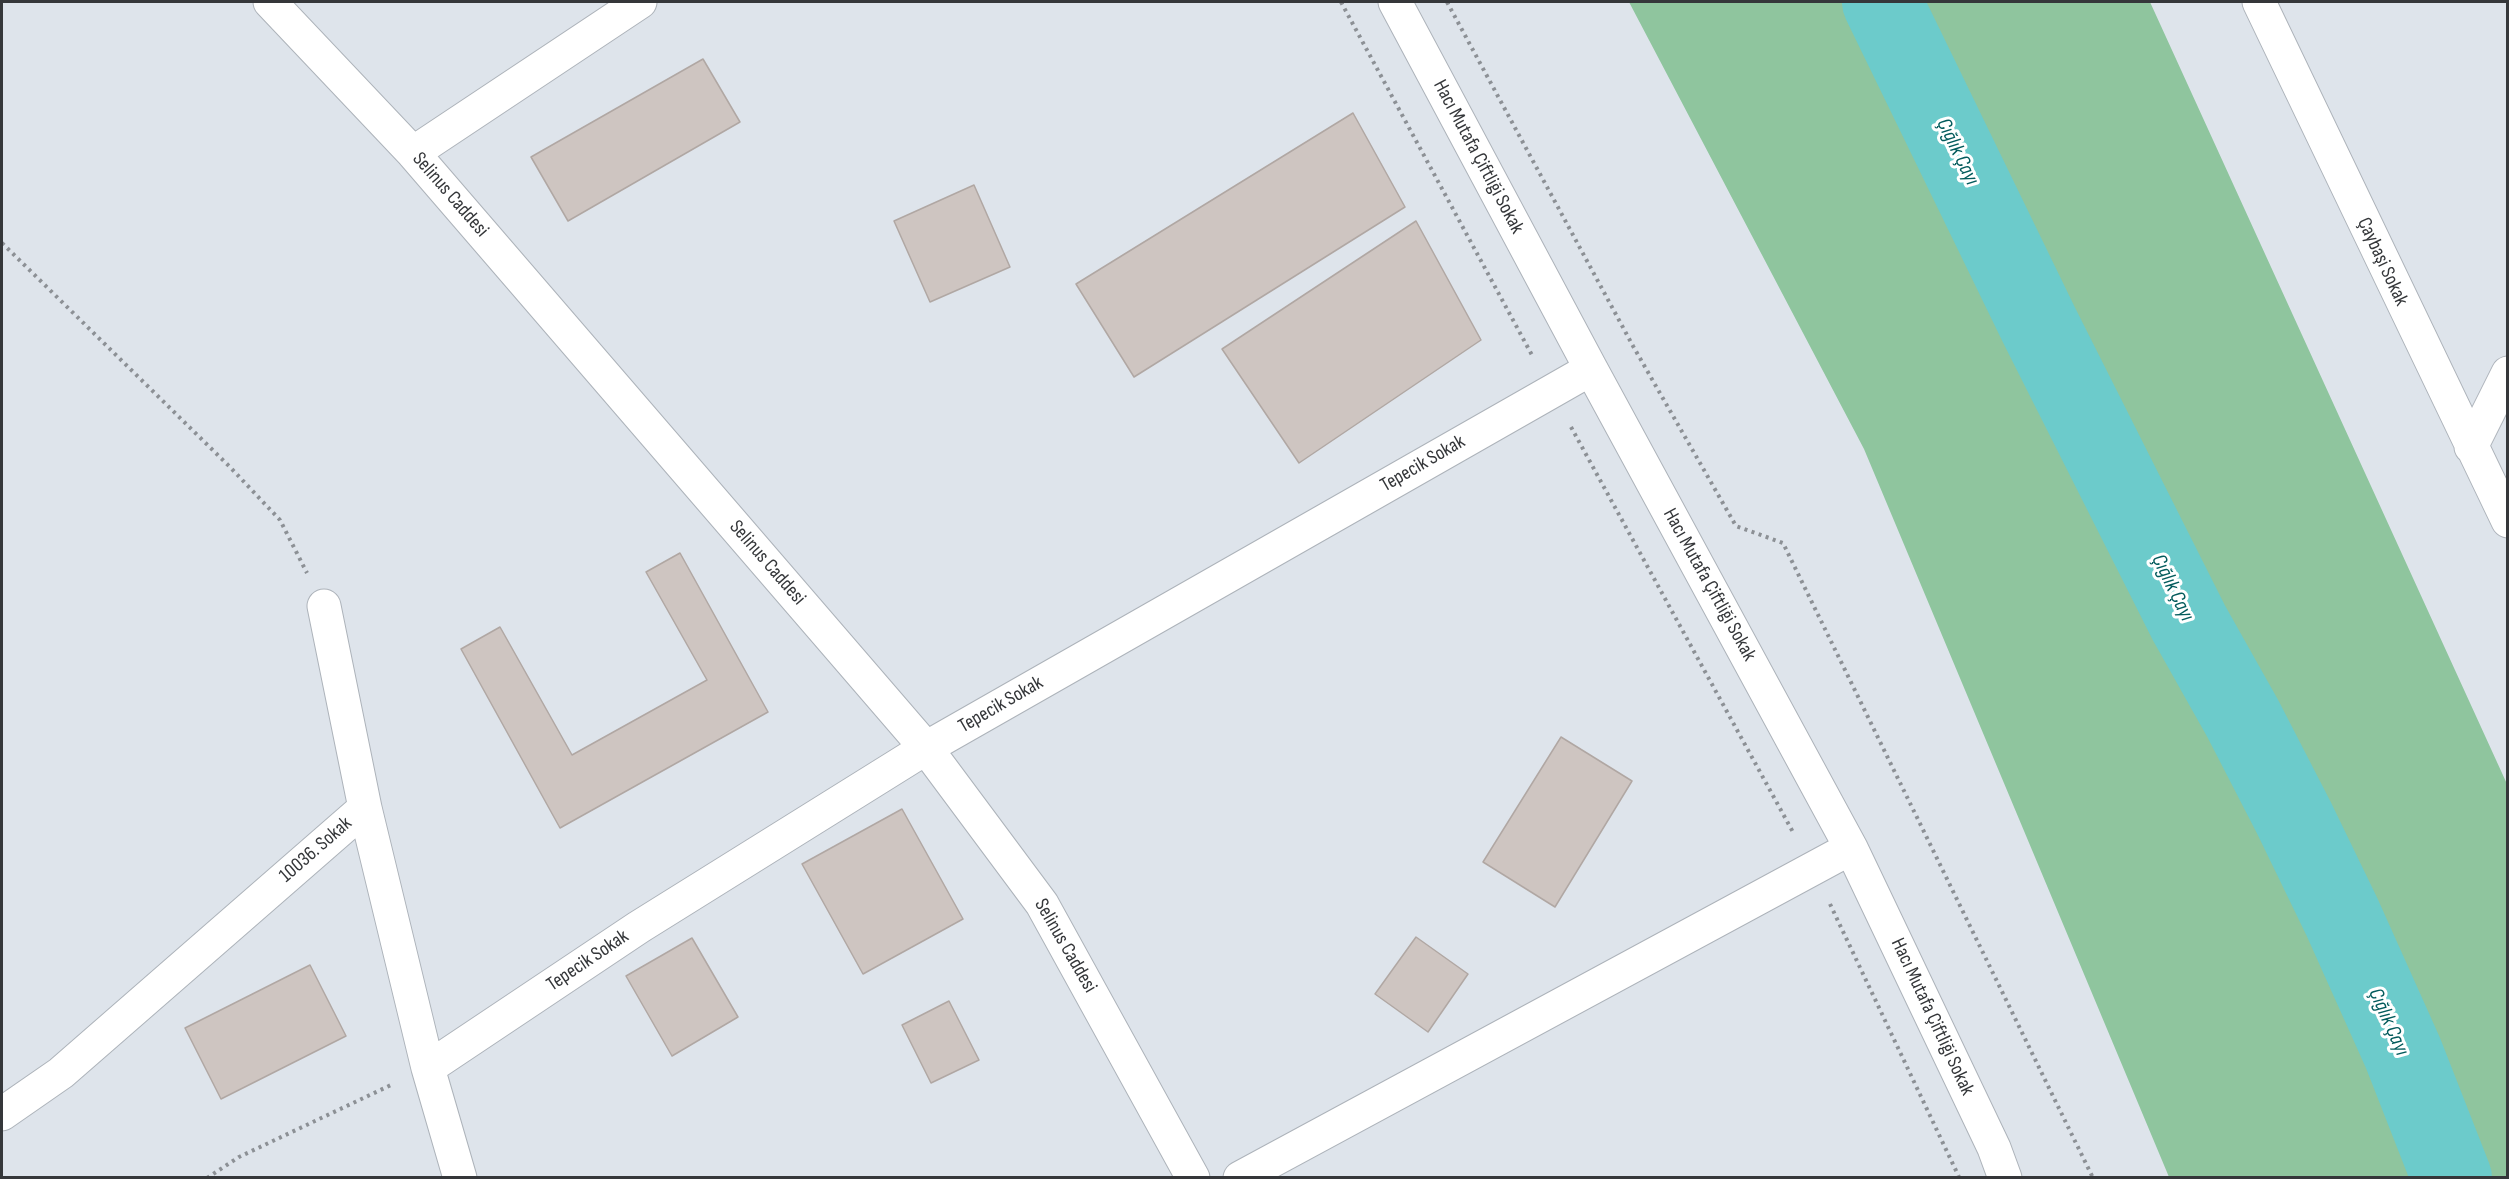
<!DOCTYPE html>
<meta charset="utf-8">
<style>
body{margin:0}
#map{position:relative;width:2509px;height:1179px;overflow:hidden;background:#dee4eb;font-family:"Sofia Sans Condensed",sans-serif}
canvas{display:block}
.frame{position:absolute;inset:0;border:3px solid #35373a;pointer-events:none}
</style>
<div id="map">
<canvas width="2509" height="1179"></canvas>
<div class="frame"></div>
</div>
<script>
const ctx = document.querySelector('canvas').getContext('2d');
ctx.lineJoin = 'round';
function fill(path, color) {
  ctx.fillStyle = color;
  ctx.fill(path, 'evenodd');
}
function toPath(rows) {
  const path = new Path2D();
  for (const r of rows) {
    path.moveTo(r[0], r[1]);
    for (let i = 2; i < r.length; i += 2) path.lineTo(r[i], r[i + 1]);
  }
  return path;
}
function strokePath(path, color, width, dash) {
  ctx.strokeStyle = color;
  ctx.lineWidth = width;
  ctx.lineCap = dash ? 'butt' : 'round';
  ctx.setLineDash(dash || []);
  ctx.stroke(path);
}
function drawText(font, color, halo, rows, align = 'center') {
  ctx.font = font + ' "Sofia Sans Condensed",sans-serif';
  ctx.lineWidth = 6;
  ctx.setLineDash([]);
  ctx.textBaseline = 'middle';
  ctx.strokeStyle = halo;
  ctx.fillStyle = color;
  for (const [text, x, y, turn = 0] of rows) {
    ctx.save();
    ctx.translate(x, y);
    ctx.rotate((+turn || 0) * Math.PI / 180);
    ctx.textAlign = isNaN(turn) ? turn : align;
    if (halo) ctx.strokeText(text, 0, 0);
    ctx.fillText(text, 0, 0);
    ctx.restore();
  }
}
const green = toPath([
 [1629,2,2150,2,2507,784,2507,1177,2169,1177,1864,449]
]);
const river = toPath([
 [1882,2,2039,325,2189,623,2243,719,2294,818,2342,917,2403,1053,2452,1178]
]);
const building = toPath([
 [703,59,740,122,568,221,531,157,703,59],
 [1353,113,1405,207,1134,377,1076,284,1353,113],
 [974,185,1010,267,930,302,894,221,974,185],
 [1416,221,1481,340,1299,463,1222,349,1416,221],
 [680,553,768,712,560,828,461,649,500,627,572,755,707,680,646,572,680,553],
 [1561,737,1632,781,1555,907,1483,862,1561,737],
 [902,809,963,919,863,974,802,864,902,809],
 [1416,937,1468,974,1428,1032,1375,994,1416,937],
 [692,938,738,1017,672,1056,626,976,692,938],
 [310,965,346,1036,221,1099,185,1028,310,965],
 [949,1001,979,1060,931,1083,902,1025,949,1001]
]);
const path = toPath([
 [1341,2,1533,357],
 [1447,2,1633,346,1736,526,1783,543,2093,1178],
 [2,243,230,467,280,520,307,573],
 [1571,427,1794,834],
 [1830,904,1959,1177],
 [207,1178,239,1157,391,1085]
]);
const minor = toPath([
 [270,2,413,153,926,748,1042,904,1193,1178],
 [1395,2,1591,369,1851,848,1994,1148,2005,1178],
 [2259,2,2508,521],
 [413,153,640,2],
 [2471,447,2508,373],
 [324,606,365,808],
 [428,1068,639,927,926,748,1591,369],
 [2,1114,61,1073,365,808,428,1068,460,1178],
 [1240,1178,1851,848]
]);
const streetNames = [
 ["Hacı Mutafa Çiftliği Sokak",1478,157,62],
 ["Selinus Caddesi",450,195,49],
 ["Çaybaşi Sokak",2382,262,65],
 ["Tepecik Sokak",1423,464,-30],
 ["Selinus Caddesi",767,563,49],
 ["Hacı Mutafa Çiftliği Sokak",1709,585,61],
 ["Tepecik Sokak",1001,705,-30],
 ["10036. Sokak",316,850,-41],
 ["Selinus Caddesi",1065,946,60],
 ["Tepecik Sokak",588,961,-34],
 ["Hacı Mutafa Çiftliği Sokak",1932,1017,65]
];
const waterNames = [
 ["Çığlık Çayı",1957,152,64],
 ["Çığlık Çayı",2172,588,64],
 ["Çığlık Çayı",2388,1022,66]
];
fill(green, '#8fc59e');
strokePath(river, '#6ccbcb', 80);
fill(building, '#cec5c1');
strokePath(building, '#b0a7a3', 1.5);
strokePath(minor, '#adb3ba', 35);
strokePath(path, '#8c9095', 4, [3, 4.5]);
strokePath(minor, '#fff', 33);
drawText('20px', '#35373a', '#fff', streetNames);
drawText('italic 21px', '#035b5c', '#fff', waterNames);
</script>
